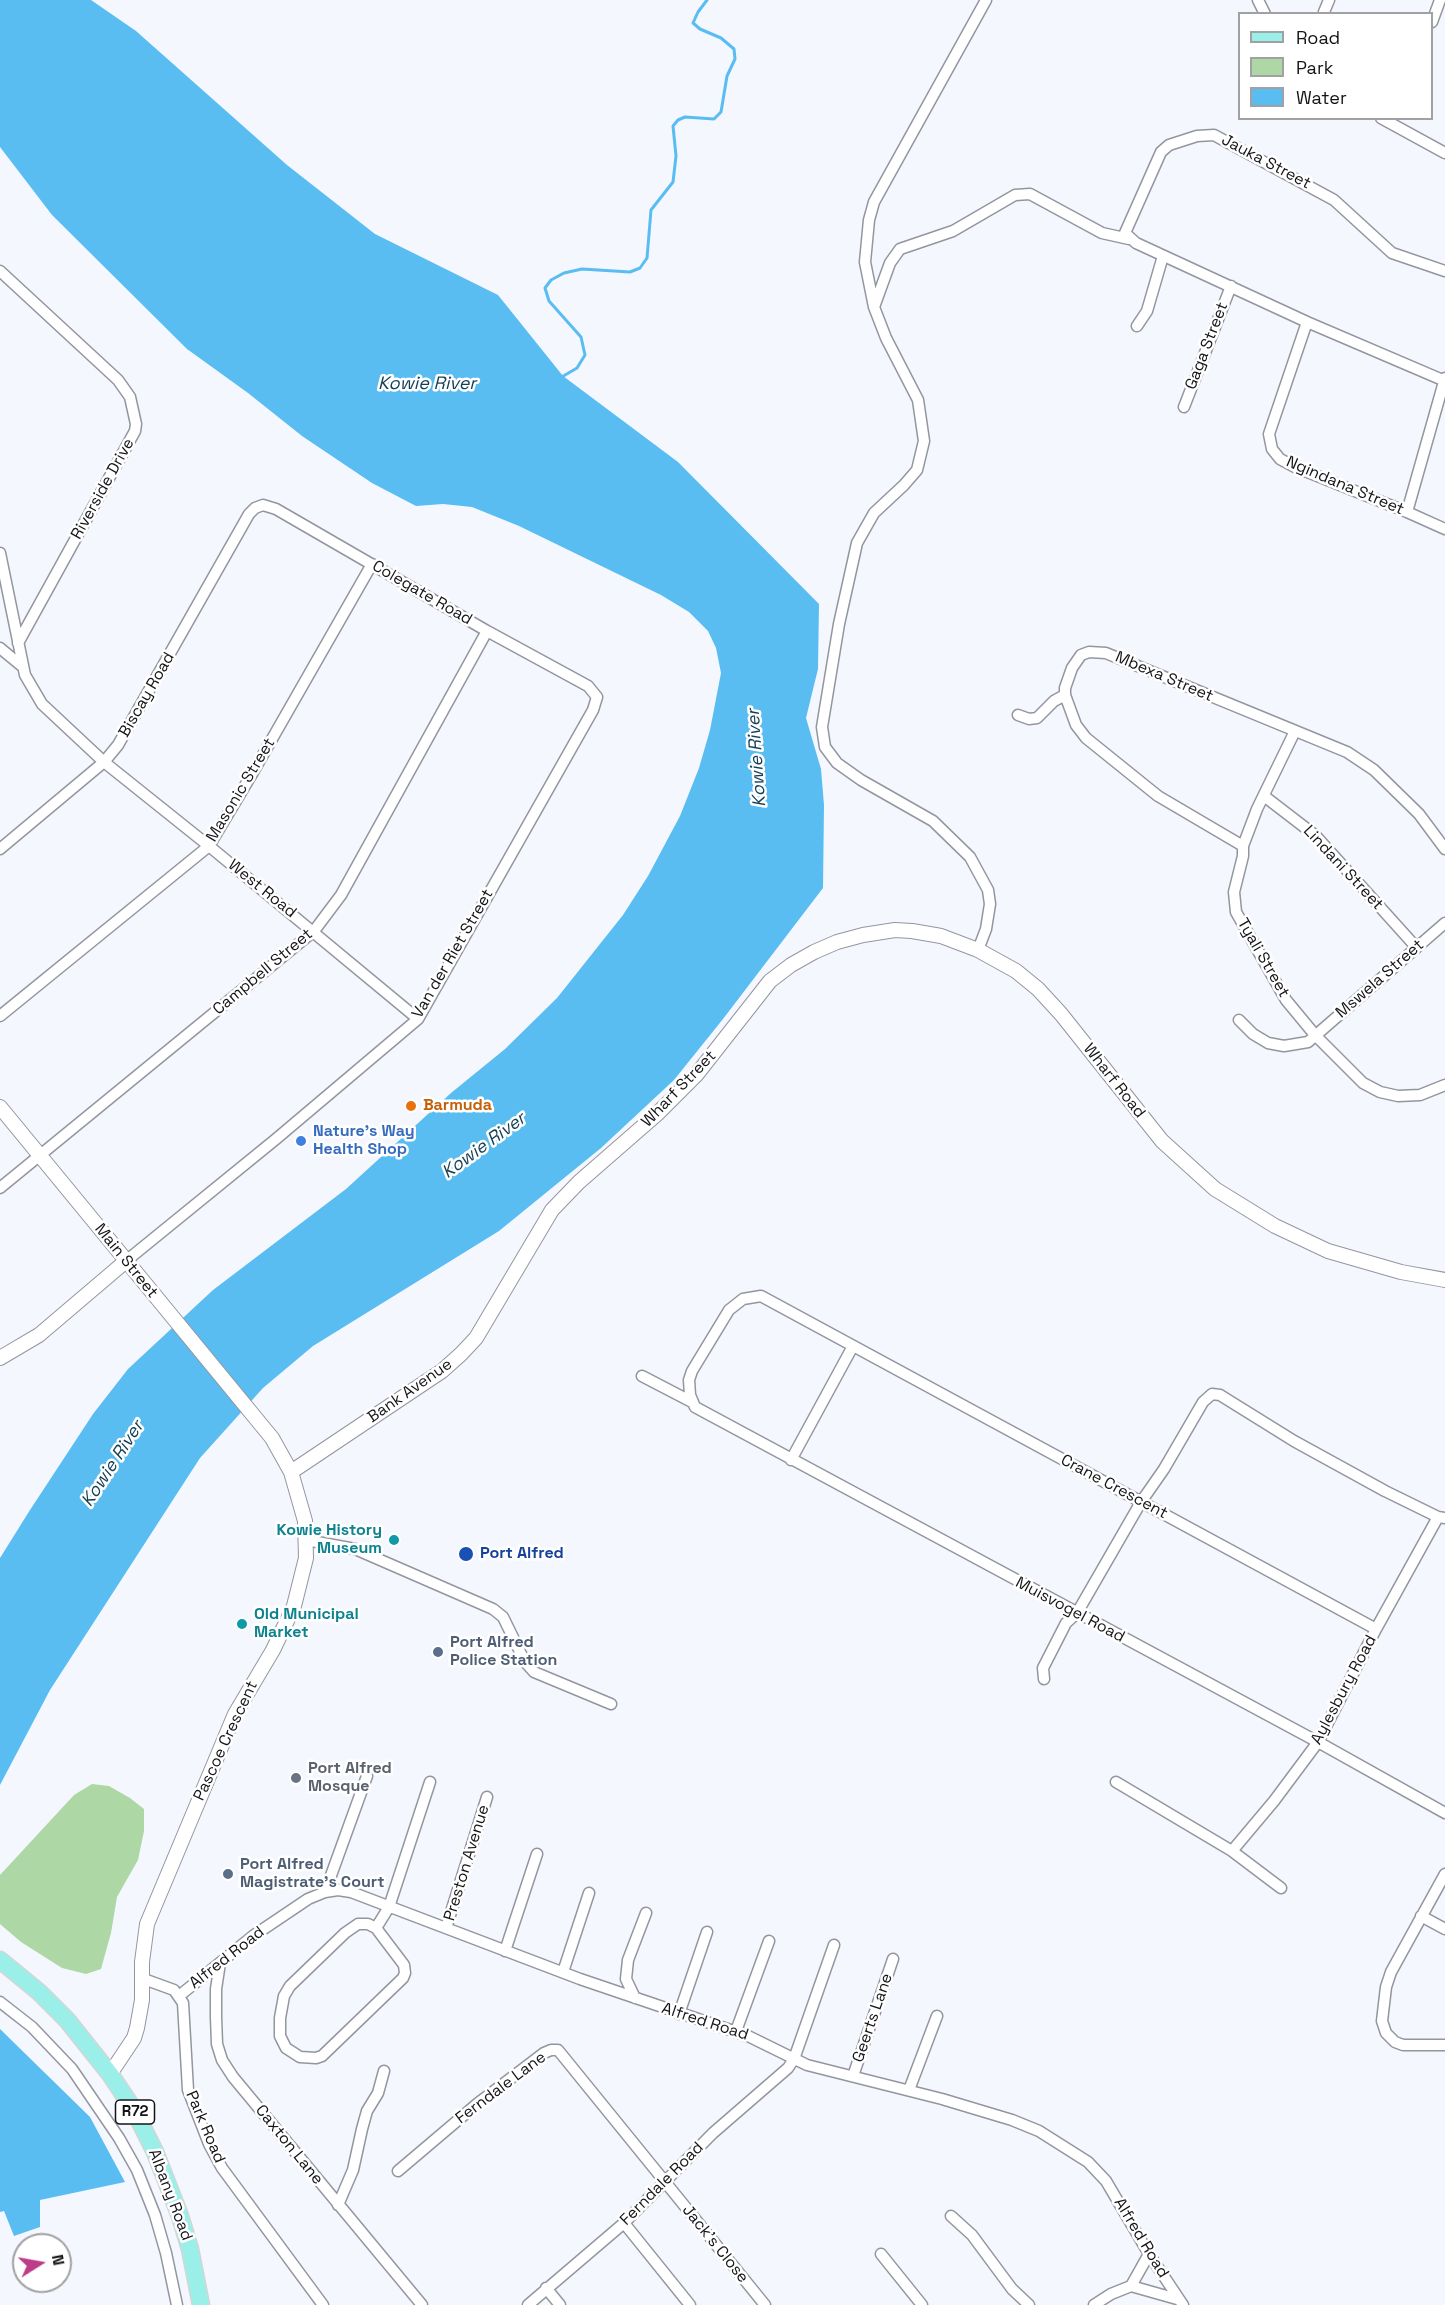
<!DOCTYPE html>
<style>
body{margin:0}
#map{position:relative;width:1445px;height:2305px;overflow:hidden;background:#f5f7ff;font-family:"Space Grotesk",sans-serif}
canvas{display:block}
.legend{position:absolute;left:1238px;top:12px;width:195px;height:108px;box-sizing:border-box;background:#fff;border:2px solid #a1a1a3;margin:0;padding:8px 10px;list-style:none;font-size:18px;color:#141418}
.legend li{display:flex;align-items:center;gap:12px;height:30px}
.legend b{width:30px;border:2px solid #a1a1a3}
.north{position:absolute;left:12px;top:2233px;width:60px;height:60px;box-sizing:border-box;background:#fff;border:2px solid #a1a1a3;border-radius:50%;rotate:79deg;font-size:16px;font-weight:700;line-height:24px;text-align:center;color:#141418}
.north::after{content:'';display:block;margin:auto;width:21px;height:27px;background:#bd3d88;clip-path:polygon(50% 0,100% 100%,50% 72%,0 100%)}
</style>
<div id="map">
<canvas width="1445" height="2305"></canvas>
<ul class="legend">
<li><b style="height:8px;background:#9af0e9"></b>Road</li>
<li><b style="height:16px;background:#add8a5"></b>Park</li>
<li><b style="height:16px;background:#59bdf2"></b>Water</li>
</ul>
<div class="north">N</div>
</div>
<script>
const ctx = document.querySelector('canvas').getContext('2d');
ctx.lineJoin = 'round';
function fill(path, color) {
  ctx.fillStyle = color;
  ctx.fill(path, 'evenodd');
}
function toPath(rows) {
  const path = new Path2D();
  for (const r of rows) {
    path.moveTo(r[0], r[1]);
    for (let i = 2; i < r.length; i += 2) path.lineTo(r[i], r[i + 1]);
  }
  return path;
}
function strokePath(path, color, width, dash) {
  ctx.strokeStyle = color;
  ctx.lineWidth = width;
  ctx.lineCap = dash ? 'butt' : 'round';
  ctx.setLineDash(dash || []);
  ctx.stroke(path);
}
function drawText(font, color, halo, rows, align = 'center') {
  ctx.font = font + ' "Space Grotesk",sans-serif';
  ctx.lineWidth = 5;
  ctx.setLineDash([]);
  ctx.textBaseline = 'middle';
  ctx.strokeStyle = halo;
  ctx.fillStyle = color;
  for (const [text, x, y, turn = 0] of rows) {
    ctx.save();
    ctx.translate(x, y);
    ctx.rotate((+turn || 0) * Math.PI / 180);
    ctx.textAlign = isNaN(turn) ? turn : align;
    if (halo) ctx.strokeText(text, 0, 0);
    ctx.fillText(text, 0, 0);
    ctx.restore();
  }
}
const green = toPath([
 [92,1784,109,1786,130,1798,144,1809,144,1831,138,1860,117,1897,111,1933,101,1969,86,1974,62,1968,21,1942,0,1924,0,1875,74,1795]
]);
const water = toPath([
 [0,0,91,0,136,31,287,165,375,234,498,295,563,376,678,462,819,604,818,669,806,718,821,769,824,805,823,888,723,1019,674,1080,601,1148,499,1231,313,1346,263,1388,200,1458,50,1690,0,1785,0,1558,30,1510,93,1414,128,1369,213,1290,346,1189,451,1093,505,1049,557,998,623,915,648,876,680,816,699,768,710,730,721,673,716,648,708,631,689,612,661,595,519,526,472,507,443,504,416,506,372,483,302,436,248,393,187,349,52,215,0,147],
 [0,2029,90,2117,125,2182,40,2200,40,2227,14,2236,4,2211,0,2212]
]);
const stream = toPath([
 [560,378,577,368,585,355,581,337,549,301,545,288,551,280,564,273,582,269,630,272,640,268,647,258,651,210,673,182,676,156,673,126,678,120,685,117,714,119,721,112,727,76,735,59,734,49,721,38,700,29,693,23,698,12,707,0]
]);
const minor = toPath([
 [1258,0,1265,14],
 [1324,12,1329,0],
 [1432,22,1440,0],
 [1381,118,1445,153],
 [0,271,118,380,130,397,136,424,135,431,18,643],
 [1445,271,1392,253,1334,200,1214,135,1197,136,1169,145,1161,152,1125,233,1136,243,1307,322,1445,381],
 [874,307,890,263,900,249,953,231,1015,195,1030,194,1102,233,1129,239],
 [1307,322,1269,434,1272,449,1280,459,1295,467,1407,512,1445,529],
 [1137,326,1147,311,1163,256],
 [1184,407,1231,286],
 [1407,512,1445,378],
 [0,553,25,675,42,704,104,762,209,846,418,1019],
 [0,648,23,667],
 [1018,715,1029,719,1037,718,1054,701,1065,695],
 [1295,731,1257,809,1243,846,1243,856,1234,892,1236,912,1286,1000,1315,1035,1363,1083,1380,1092,1398,1096,1420,1095,1445,1085],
 [1264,796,1316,836,1416,947],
 [1243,846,1158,796,1086,738,1076,725,1065,695,1065,688,1072,668,1081,655,1089,652,1106,653,1347,752,1374,770,1419,814,1445,849],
 [0,849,104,762,118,745,249,514,255,508,263,505,276,509,487,631,588,686,597,697,593,710,418,1019,276,1139,126,1261],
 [978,950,986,929,990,904,988,890,970,857,933,821,861,780,837,763,825,747,822,727,839,624,857,543,874,513,904,485,917,470,924,441,918,400,886,338,874,307,865,262,869,220,874,202,986,0],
 [0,1016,209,846,252,774,372,564],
 [1239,1020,1253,1034,1268,1043,1284,1046,1308,1042,1445,923],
 [0,1188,314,931,341,895,487,631],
 [642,1376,692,1402],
 [791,1460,853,1346],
 [306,1540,355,1549,493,1609,503,1617,525,1662,534,1672,611,1704],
 [1376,1629,761,1296,743,1299,729,1310,692,1371,689,1380,690,1395,695,1407,1318,1742,1445,1813],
 [1044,1679,1043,1668,1066,1623,1077,1613,1141,1502,1164,1469,1203,1402,1212,1394,1220,1395,1294,1441,1385,1491,1438,1517,1445,1518],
 [1116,1782,1232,1851,1281,1888],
 [1232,1851,1274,1801,1318,1742,1376,1629,1438,1517],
 [1445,1874,1391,1972,1386,1987,1382,2021,1386,2033,1395,2042,1403,2045,1445,2045],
 [325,1892,367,1776],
 [1421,1916,1445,1929],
 [358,1924,368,1924,376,1928,404,1965,405,1973,403,1978,322,2056,316,2058,300,2057,286,2048,280,2036,280,2018,284,1996,290,1986,345,1933,358,1924],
 [376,1928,389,1907,430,1782],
 [446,1928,487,1797],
 [505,1951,537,1854],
 [220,1963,216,1989,216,2017,217,2044,222,2060,233,2077,422,2305],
 [563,1972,589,1893],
 [141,1978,174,1990,183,2003,188,2090,209,2144,222,2168,323,2305],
 [179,1996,253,1936,308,1899,325,1892,338,1890,351,1892,580,1979,748,2036,807,2065,942,2099,1012,2120,1039,2131,1088,2162,1106,2181,1149,2254,1183,2305],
 [635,1998,626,1979,628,1960,646,1913],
 [0,2002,32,2027,72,2069,119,2138,137,2170,155,2215,166,2253,177,2305],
 [679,2014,707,1932],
 [736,2031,769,1941],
 [853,2076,893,1959],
 [909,2090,937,2016],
 [398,2171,477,2104,544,2053,551,2050,558,2050,765,2305],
 [338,2205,353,2170,362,2129,367,2111,378,2093,384,2071],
 [951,2216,972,2235,1012,2289,1029,2305],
 [624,2223,690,2305],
 [881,2254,922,2305],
 [1131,2286,1177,2299],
 [546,2288,560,2305],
 [528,2305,624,2223,713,2133,788,2068,794,2059,834,1945],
 [1094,2305,1111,2294,1131,2286,1149,2254]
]);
const tertiary = toPath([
 [0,1107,272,1438,291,1472,305,1521,306,1558,294,1606,273,1650,235,1714,147,1924,142,1962,142,2000,137,2028,134,2038,110,2074],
 [0,1358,39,1335,126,1261],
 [291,1472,442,1371,461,1354,476,1338,552,1210,579,1182,657,1114,697,1074,770,981,791,965,814,952,837,942,863,935,895,930,912,931,941,936,978,950,1016,971,1038,989,1061,1014,1162,1141,1215,1189,1275,1226,1328,1251,1401,1272,1445,1280]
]);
const primary = toPath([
 [0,1960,39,1992,67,2020,110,2074,134,2110,155,2152,180,2216,190,2249,201,2305]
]);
const markers = [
 [411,1106,6,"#e8710a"],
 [301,1141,6,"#3f7fe0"],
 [394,1540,6,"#0f9aa8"],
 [466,1554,8,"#1a4fb4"],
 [242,1624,6,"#0f9aa8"],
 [438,1652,6,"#5c6f8a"],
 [296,1778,6,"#6b7280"],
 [228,1874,6,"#5c6f8a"]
];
const shields = [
 [135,2112,39]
];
const shieldNames = [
 ["R72",135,2112]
];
const streetNames = [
 ["Jauka Street",1266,162,28],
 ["Gaga Street",1207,346,-69],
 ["Ngindana Street",1345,486,23],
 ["Riverside Drive",103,489,-61],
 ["Colegate Road",422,593,30],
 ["Mbexa Street",1164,677,23],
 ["Biscay Road",147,695,-60],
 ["Masonic Street",241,790,-59],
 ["Lindani Street",1343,868,47],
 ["West Road",262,889,39],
 ["Van der Riet Street",453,954,-60],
 ["Tyali Street",1263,958,60],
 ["Campbell Street",263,972,-40],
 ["Mswela Street",1380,979,-41],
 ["Wharf Road",1114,1081,52],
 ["Wharf Street",679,1089,-46],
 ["Main Street",126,1261,51],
 ["Bank Avenue",410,1391,-35],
 ["Crane Crescent",1114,1487,28],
 ["Muisvogel Road",1070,1610,28],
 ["Aylesbury Road",1344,1690,-62],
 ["Pascoe Crescent",226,1741,-65],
 ["Preston Avenue",467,1863,-73],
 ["Alfred Road",227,1958,-38],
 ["Geerts Lane",873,2018,-71],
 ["Alfred Road",705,2022,18],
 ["Ferndale Lane",501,2088,-37],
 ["Park Road",205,2127,67],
 ["Caxton Lane",289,2145,51],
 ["Ferndale Road",662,2184,-45],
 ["Albany Road",170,2195,69],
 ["Alfred Road",1141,2238,59],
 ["Jack's Close",715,2244,51]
];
const foodNames = [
 ["Barmuda",423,1106]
];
const shopNames = [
 ["Nature's Way",313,1132],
 ["Health Shop",313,1150]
];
const cultureNames = [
 ["Kowie History",382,1531],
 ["Museum",382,1549],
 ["Old Municipal",254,1615,"left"],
 ["Market",254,1633,"left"]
];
const transitNames = [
 ["Port Alfred",480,1554]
];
const serviceNames = [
 ["Port Alfred",450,1643],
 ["Police Station",450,1661],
 ["Port Alfred",240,1865],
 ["Magistrate's Court",240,1883]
];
const worshipNames = [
 ["Port Alfred",308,1769],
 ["Mosque",308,1787]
];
const waterNames = [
 ["Kowie River",427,384],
 ["Kowie River",757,758,-94],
 ["Kowie River",484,1146,-36],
 ["Kowie River",113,1464,-57]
];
fill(green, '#add8a5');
fill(water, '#59bdf2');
strokePath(stream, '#59bdf2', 3);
strokePath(minor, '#94969f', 13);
strokePath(tertiary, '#94969f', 16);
strokePath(primary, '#d5d5d5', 19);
strokePath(minor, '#fff', 10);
strokePath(tertiary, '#fff', 14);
strokePath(primary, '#9af0e9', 16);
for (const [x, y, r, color] of markers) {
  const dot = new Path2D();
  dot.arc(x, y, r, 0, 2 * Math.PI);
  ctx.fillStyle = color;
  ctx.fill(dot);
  strokePath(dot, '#fff', 2);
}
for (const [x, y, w] of shields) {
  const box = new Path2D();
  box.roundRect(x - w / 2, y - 12, w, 24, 4.5);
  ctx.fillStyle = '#fff';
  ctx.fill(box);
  strokePath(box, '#141418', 1.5);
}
drawText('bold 15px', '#141418', null, shieldNames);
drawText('16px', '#141418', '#fff', streetNames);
drawText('bold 16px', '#c56008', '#fff', foodNames, 'left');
drawText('bold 16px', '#366cbe', '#fff', shopNames, 'left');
drawText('bold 16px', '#0d838f', '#fff', cultureNames, 'right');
drawText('bold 16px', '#164399', '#fff', transitNames, 'left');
drawText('bold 16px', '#4e5e75', '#fff', serviceNames, 'left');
drawText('bold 16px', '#5b616d', '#fff', worshipNames, 'left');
drawText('italic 18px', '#143f55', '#fff', waterNames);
</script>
